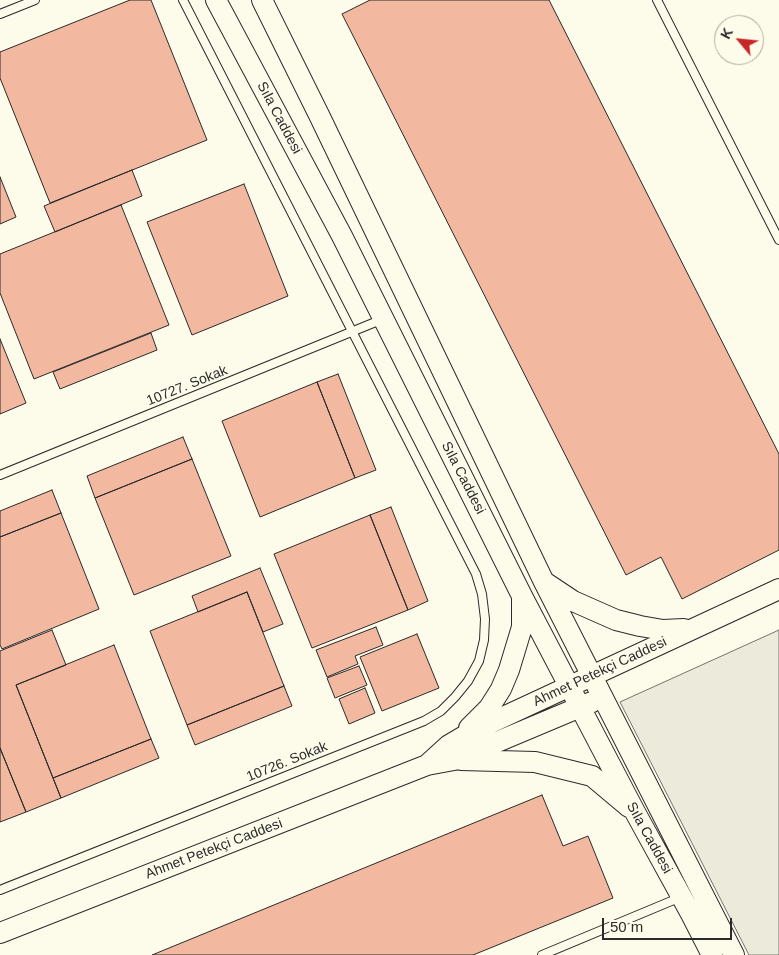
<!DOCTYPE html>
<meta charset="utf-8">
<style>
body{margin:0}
#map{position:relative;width:779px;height:955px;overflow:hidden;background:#fdfbea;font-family:Arial,sans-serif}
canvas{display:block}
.north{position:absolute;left:714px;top:15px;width:50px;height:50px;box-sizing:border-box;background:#fdfbea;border:1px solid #a9a89e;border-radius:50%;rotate:298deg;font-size:14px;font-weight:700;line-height:20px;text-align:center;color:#2b2b2b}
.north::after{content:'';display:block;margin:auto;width:18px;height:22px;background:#c62828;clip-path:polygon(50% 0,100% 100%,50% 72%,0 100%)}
.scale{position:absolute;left:602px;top:918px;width:130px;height:22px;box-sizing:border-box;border:2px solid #2b2b2b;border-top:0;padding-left:6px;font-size:15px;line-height:18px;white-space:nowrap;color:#2b2b2b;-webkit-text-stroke:4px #fdfbea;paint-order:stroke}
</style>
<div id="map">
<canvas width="779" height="955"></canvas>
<div class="north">K</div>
<div class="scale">50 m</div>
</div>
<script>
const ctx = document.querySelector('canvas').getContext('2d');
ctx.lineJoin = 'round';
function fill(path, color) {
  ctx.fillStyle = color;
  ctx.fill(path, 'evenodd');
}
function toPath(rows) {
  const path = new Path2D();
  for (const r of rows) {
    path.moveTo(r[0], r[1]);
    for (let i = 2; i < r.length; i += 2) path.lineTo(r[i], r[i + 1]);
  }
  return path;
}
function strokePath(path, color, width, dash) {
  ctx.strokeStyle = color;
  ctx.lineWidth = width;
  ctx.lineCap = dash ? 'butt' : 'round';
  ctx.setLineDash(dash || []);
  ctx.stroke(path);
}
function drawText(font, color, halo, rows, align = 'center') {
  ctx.font = font + ' Arial,sans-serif';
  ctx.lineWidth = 4;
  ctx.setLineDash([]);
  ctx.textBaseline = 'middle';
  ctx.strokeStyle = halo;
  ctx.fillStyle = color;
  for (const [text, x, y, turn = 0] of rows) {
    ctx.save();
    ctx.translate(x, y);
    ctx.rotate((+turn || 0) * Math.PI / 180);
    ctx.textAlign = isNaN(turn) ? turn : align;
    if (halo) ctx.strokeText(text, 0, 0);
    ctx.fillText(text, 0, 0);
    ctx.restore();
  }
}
const green = toPath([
 [779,630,779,955,749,955,620,702,779,630]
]);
const building = toPath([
 [130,0,151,0,207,140,50,203,0,78,0,52,130,0],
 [370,0,549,0,779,454,779,550,682,599,661,557,626,575,342,14,370,0],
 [132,170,142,196,55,232,44,206,132,170],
 [0,177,16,217,0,224,0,177],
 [244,184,288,296,192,335,147,222,244,184],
 [121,205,169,325,34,379,0,293,0,254,121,205],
 [151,333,157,350,60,389,53,372,151,333],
 [0,339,26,403,0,414,0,339],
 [338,374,376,470,355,478,317,382,338,374],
 [317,382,355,478,260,517,222,421,317,382],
 [183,437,192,459,95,498,87,476,183,437],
 [192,459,231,556,134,595,95,498,192,459],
 [52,490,61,513,0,537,0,511,52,490],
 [391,507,428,601,408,610,370,515,391,507],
 [61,513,99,609,2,649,0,645,0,537,61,513],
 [370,515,408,610,312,648,274,554,370,515],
 [260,568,283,624,263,632,247,592,198,612,192,596,260,568],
 [247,592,284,686,187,725,150,631,247,592],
 [376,627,383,645,355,656,358,664,327,677,316,650,376,627],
 [52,630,66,665,16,685,61,798,26,812,0,748,0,651,52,630],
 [417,634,439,688,382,711,360,657,417,634],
 [114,645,151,739,53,778,16,685,114,645],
 [359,666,367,685,335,698,327,678,359,666],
 [284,686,292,706,195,745,187,725,284,686],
 [365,688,375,713,349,724,339,699,365,688],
 [151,739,159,758,61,798,53,778,151,739],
 [0,748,26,812,0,822,0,748],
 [542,795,563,846,588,836,613,898,473,955,152,955,542,795]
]);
const service = toPath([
 [657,0,779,240],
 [0,14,35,0],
 [0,475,383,319],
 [0,890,424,721,441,711,455,697,468,681,479,661,484,640,485,619,482,594,476,574,183,0],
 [542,955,681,897]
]);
const tertiary = toPath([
 [216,0,342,236,522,596,635,812,691,914,712,955],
 [262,0,320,117,544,582,734,955],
 [546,583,573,601,616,620,640,626,663,630,684,629],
 [469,728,489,708,501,689,509,670,522,627,522,598],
 [461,760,535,762,592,776,629,807],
 [427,765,449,745,471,732,779,589],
 [0,933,427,765,454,760,592,702]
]);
const streetNames = [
 ["Sıla Caddesi",279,118,62],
 ["10727. Sokak",187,386,-22],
 ["Sıla Caddesi",463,478,63],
 ["Ahmet Petekçi Caddesi",600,672,-25],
 ["10726. Sokak",287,762,-22],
 ["Sıla Caddesi",649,838,61],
 ["Ahmet Petekçi Caddesi",214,849,-21]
];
fill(green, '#ecebdb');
strokePath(green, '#74746e', 1);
fill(building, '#f2b8a0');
strokePath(building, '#2b2b2b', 1);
strokePath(service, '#2b2b2b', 10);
strokePath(tertiary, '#2b2b2b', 22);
strokePath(service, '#fdfbea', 8);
strokePath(tertiary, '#fdfbea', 20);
drawText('14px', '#2b2b2b', '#fdfbea', streetNames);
</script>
